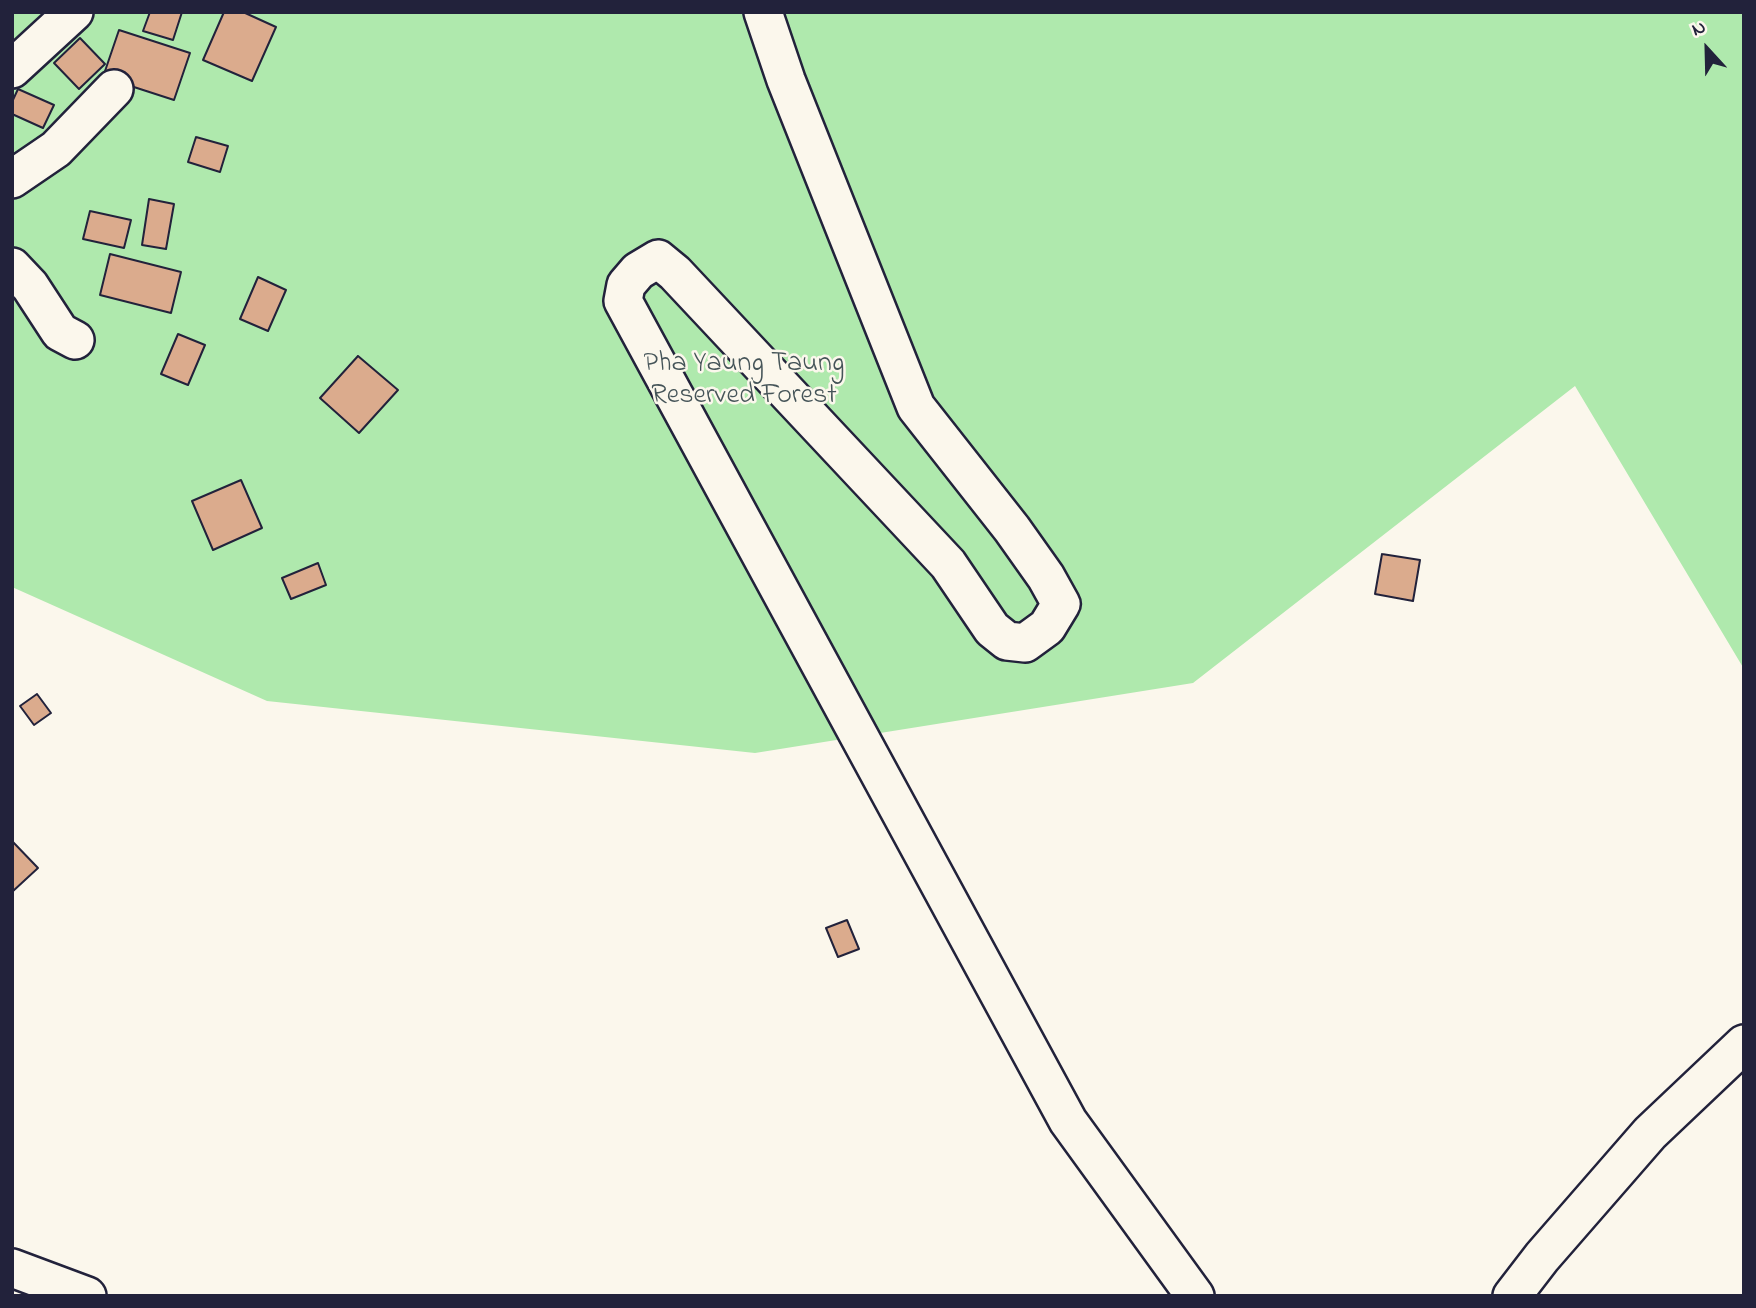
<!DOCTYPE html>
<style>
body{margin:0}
#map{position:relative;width:1756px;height:1308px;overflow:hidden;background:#fbf7ec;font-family:"Indie Flower",sans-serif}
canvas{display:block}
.frame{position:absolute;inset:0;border:14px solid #22223b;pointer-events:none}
.north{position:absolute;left:1672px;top:14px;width:70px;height:70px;-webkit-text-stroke:5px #fbf7ec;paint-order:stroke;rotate:338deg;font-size:19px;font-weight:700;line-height:28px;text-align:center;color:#22223b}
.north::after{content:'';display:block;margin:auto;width:24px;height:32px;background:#22223b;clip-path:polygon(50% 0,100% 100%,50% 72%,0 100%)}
</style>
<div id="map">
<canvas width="1756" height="1308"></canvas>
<div class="frame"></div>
<div class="north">N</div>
</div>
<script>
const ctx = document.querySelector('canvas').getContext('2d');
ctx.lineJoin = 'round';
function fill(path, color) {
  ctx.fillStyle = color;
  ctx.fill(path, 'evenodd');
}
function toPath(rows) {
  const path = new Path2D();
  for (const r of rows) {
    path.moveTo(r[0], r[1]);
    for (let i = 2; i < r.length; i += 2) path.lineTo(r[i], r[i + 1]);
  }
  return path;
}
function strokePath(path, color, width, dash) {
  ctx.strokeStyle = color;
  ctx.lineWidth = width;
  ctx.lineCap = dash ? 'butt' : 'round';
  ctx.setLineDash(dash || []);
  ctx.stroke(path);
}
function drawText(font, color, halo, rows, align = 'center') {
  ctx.font = font + ' "Indie Flower",sans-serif';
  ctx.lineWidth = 5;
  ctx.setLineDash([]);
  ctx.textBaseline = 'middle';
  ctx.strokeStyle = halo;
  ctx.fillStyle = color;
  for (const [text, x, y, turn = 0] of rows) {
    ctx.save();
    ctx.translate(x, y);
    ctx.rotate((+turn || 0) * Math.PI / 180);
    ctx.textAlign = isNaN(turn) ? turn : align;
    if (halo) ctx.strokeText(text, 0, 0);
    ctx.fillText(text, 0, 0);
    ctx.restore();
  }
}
const green = toPath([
 [12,12,1744,12,1744,669,1575,386,1193,683,755,753,267,701,12,587]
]);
const building = toPath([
 [150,12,182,12,173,40,143,31,150,12],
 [224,12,243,12,276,27,252,81,203,60,224,12],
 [119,30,190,53,174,100,103,77,119,30],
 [80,38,105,64,79,89,54,63,80,38],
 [18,89,54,105,43,128,12,114,12,102,18,89],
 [196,137,228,146,220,172,188,162,196,137],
 [149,199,174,204,166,249,142,245,149,199],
 [90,211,131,220,124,248,83,239,90,211],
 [110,254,181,272,171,313,100,295,110,254],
 [258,277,286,290,268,331,240,319,258,277],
 [178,334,205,345,188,385,161,374,178,334],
 [358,356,398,390,359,433,320,398,358,356],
 [241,480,262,528,213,550,192,501,241,480],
 [1382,554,1420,560,1413,601,1375,594,1382,554],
 [318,563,326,585,291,599,282,578,318,563],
 [37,694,51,713,34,725,20,706,37,694],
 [12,841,38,868,12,892,12,841],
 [847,920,859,949,838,957,826,928,847,920]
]);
const minor = toPath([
 [763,12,786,80,916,407,1012,529,1046,577,1061,604,1047,627,1025,643,1007,641,992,629,948,564,675,273,658,259,638,271,626,285,623,301,1068,1121,1195,1296],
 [12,69,74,12],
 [12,179,56,149,114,89],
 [12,267,30,286,60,332,75,340],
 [12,1268,87,1296],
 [1512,1296,1542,1257,1650,1133,1744,1044]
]);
const parkNames = [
 ["Pha Yaung Taung",744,365],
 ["Reserved Forest",744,397]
];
fill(green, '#afe9ad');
fill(building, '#dbab8d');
strokePath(building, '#22223b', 2);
strokePath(minor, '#22223b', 42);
strokePath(minor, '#fbf7ec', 37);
drawText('28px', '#455458', '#fbf7ec', parkNames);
</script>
